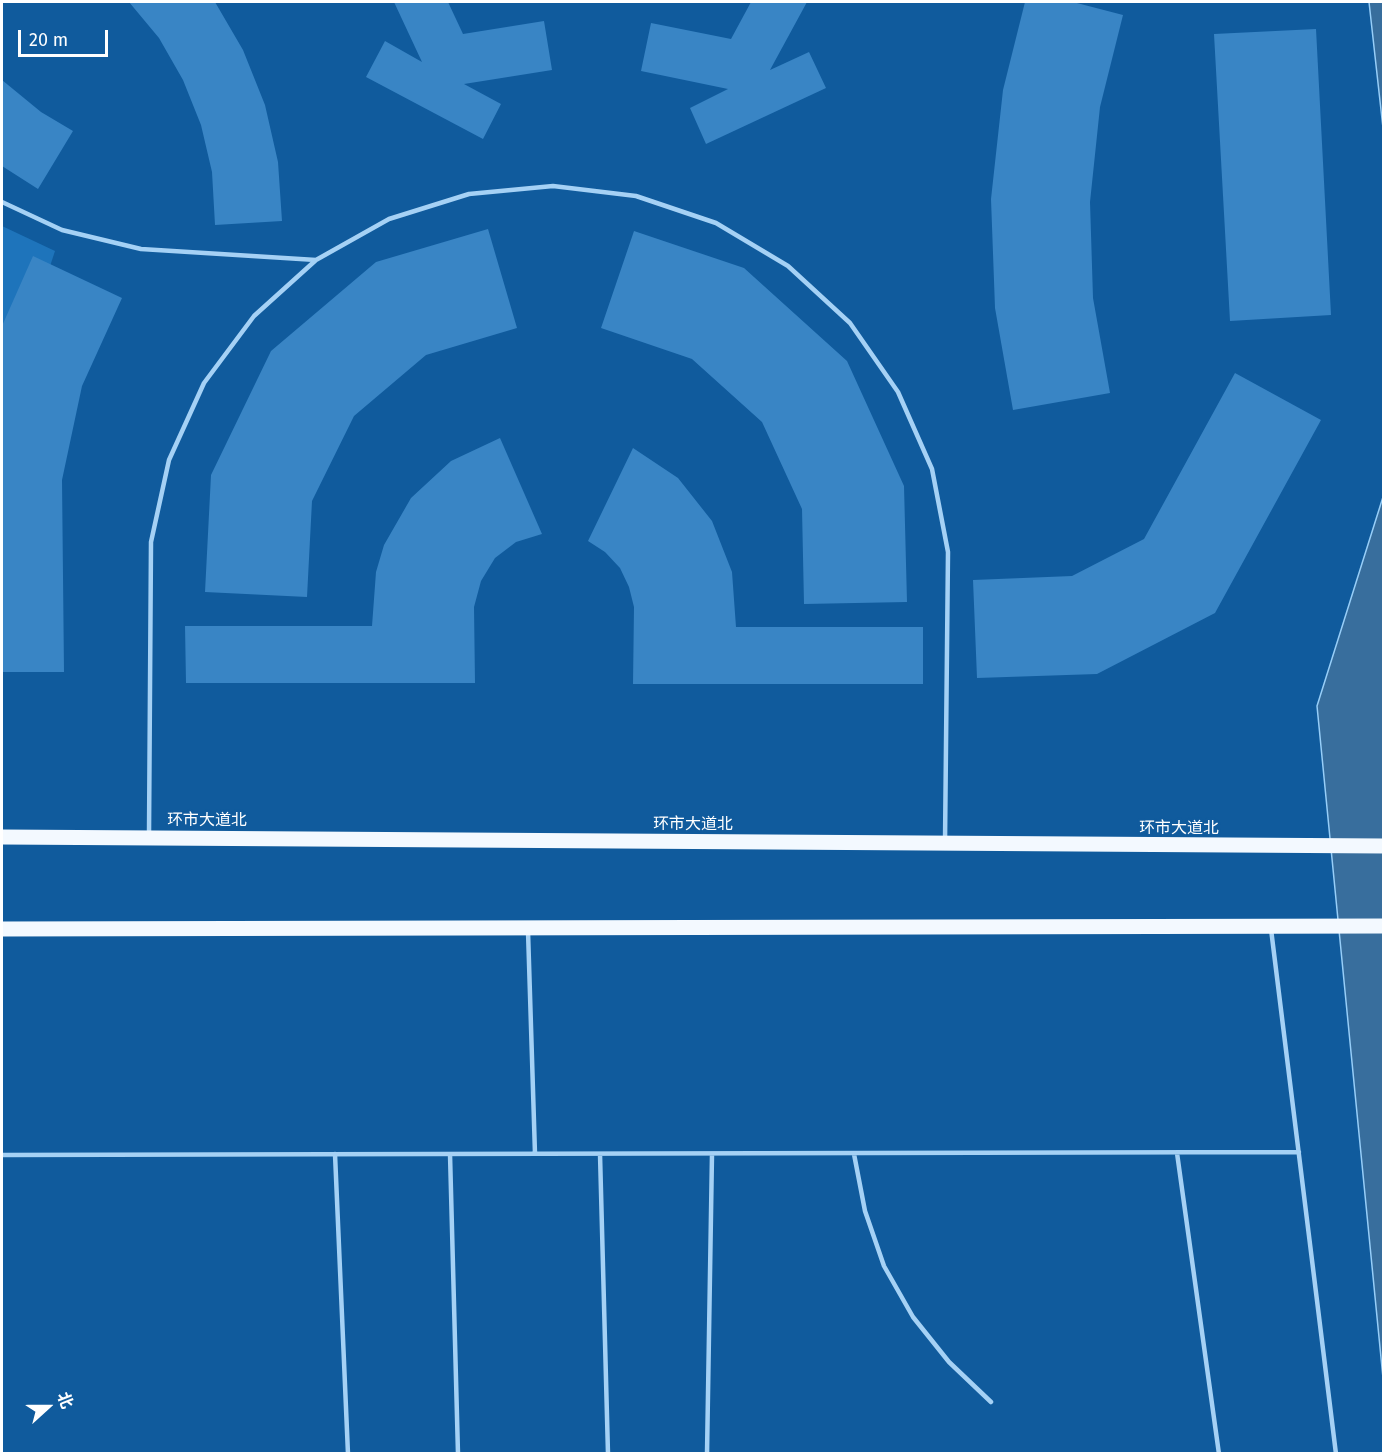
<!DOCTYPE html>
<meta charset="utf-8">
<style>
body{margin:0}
#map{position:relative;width:1385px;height:1455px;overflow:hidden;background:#105b9d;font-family:"Fira Sans","Noto Sans SC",sans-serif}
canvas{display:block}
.frame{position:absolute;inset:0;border:3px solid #fff;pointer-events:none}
.north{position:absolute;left:18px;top:1377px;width:60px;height:60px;-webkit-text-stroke:4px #105b9d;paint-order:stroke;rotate:69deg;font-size:16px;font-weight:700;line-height:24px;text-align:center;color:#fff}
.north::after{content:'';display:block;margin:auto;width:21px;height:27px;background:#fff;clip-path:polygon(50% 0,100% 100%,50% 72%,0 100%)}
.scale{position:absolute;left:18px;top:30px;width:90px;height:27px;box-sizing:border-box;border:3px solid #fff;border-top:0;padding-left:8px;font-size:18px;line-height:21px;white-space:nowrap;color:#fff;-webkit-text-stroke:4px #105b9d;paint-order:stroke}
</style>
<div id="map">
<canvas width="1385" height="1455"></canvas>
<div class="frame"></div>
<div class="north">北</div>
<div class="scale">20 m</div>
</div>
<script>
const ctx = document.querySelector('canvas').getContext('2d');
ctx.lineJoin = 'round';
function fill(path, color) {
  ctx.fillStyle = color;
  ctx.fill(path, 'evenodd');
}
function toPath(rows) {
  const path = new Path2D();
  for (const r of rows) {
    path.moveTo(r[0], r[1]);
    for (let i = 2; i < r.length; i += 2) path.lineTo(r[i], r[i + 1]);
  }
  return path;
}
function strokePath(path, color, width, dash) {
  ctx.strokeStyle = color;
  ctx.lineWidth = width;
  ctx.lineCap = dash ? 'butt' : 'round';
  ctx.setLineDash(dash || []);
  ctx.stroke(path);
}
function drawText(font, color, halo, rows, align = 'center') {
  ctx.font = font + ' "Fira Sans","Noto Sans SC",sans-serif';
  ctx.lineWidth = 5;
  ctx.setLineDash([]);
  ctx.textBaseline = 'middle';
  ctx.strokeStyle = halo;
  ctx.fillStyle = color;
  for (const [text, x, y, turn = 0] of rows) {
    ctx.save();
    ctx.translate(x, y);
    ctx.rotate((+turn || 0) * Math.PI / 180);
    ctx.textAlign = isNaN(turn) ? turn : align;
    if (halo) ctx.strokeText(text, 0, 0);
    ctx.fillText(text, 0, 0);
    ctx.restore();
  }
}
const green = toPath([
 [2,226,55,251,2,412]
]);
const water = toPath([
 [1369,2,1383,2,1383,128,1369,2],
 [1383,497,1383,1378,1317,706,1383,497]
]);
const building = toPath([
 [129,2,215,2,243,50,265,105,278,162,282,221,215,225,212,172,201,125,183,80,159,38],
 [394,2,448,2,463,34,544,21,552,70,464,84,501,104,483,139,366,77,385,41,422,62],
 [751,2,807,2,770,70,809,52,826,88,706,144,690,108,728,89,641,71,651,23,731,39],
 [1025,2,1073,2,1123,15,1100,107,1090,202,1093,298,1110,393,1013,410,995,308,991,199,1003,90],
 [1316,29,1331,315,1230,321,1214,34],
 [2,80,41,112,73,131,38,189,2,166],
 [488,229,517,328,426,355,354,416,312,501,307,597,205,592,211,475,271,351,376,262],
 [634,231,744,268,847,361,904,486,907,602,804,604,802,509,762,422,692,359,601,328],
 [33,256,122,298,82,386,62,480,64,672,2,672,2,326],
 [1235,373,1321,420,1215,613,1097,674,977,678,973,580,1072,576,1144,539],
 [500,438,542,534,516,542,495,558,481,581,474,607,475,683,186,683,185,626,372,626,376,572,384,545,411,498,451,461],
 [633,448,678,478,712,521,732,572,736,627,923,627,923,684,633,684,634,607,629,587,620,568,605,552,588,541]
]);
const service = toPath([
 [2,202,62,230,141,249,316,260],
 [149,834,151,542,169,460,204,383,254,316,316,260,389,219,469,194,553,186,636,196,716,223,788,266,850,323,898,392,932,469,948,552,945,842],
 [1271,929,1336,1454],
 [528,931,535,1154],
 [1177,1153,1219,1454],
 [335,1154,348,1454],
 [450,1154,458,1454],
 [600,1154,608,1454],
 [854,1154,865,1211,884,1266,913,1317,949,1362,991,1402],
 [2,1155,1299,1152],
 [707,1454,712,1154]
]);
const primary = toPath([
 [2,837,1384,846],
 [2,929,1384,926]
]);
const streetNames = [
 ["环市大道北",207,821],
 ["环市大道北",693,825],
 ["环市大道北",1179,829]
];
fill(green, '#1e74bb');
fill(water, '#386e9d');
strokePath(water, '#97cef8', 1.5);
fill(building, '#3985c5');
strokePath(service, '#a5d1f5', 4.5);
strokePath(primary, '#f3f9ff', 15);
drawText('16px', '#fff', '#105b9d', streetNames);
</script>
